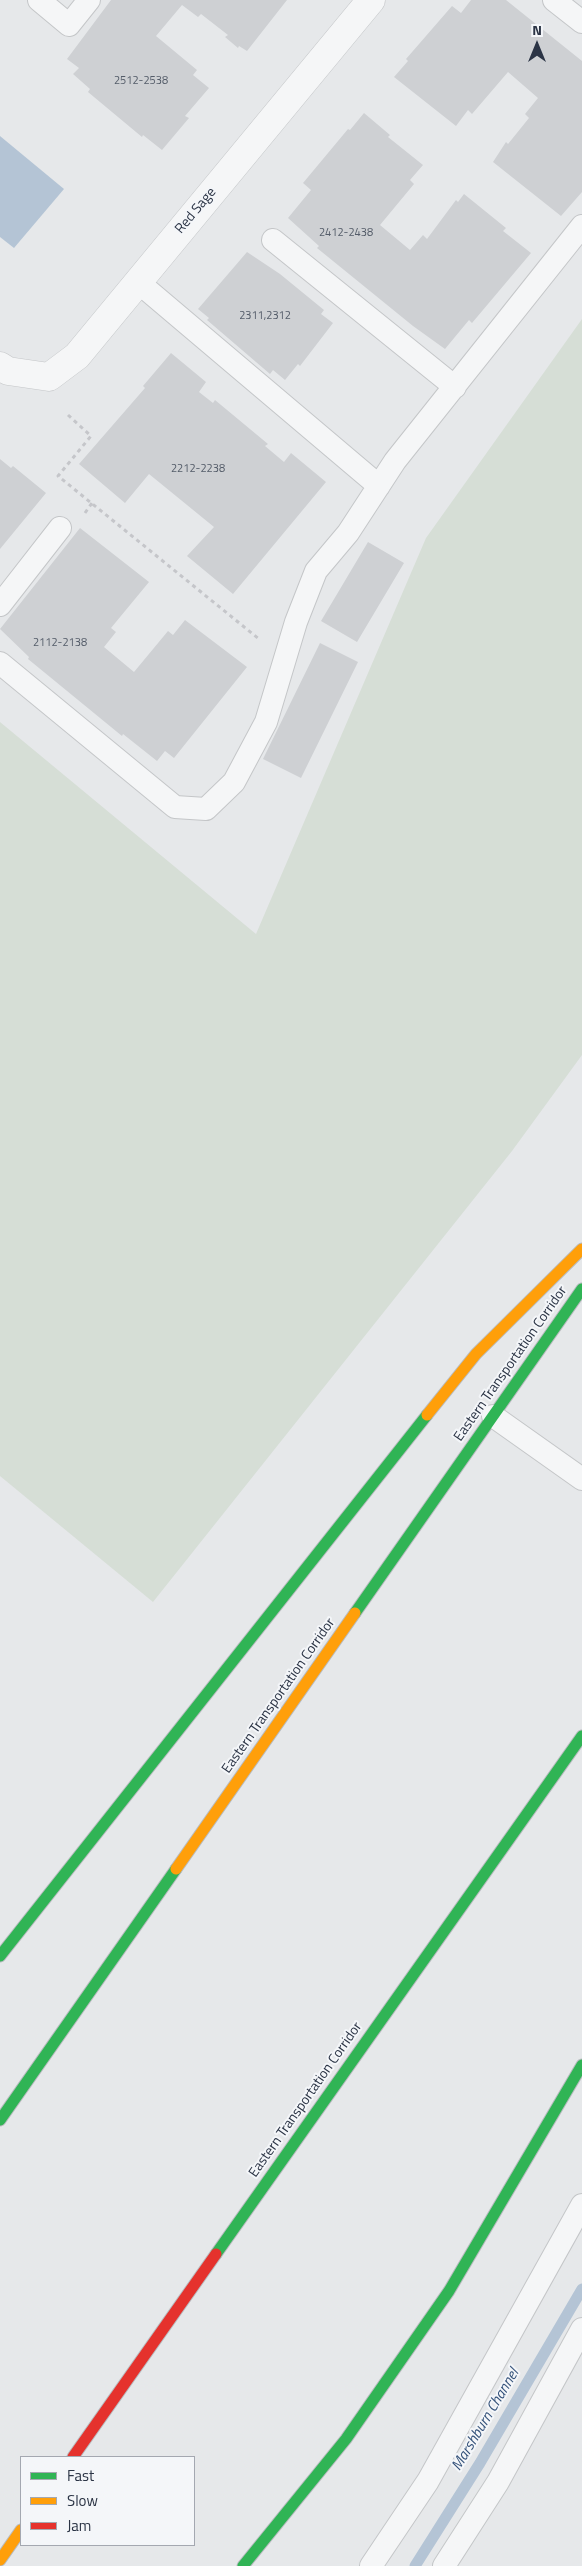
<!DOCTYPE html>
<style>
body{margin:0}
#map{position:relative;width:582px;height:2566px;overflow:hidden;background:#e6e8ea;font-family:"Titillium Web",sans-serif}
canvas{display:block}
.legend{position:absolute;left:20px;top:2456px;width:175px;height:90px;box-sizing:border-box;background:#f4f6f9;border:1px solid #a4a8b1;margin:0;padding:6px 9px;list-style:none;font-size:15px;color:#2b3445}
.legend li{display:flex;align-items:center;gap:10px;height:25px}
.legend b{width:25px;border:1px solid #a4a8b1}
.north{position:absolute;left:512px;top:20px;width:50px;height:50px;-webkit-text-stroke:4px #f4f6f9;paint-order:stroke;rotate:0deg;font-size:14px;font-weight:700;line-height:20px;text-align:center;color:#2b3445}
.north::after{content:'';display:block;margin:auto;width:18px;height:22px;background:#2b3445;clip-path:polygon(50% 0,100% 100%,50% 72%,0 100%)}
</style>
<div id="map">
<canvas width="582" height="2566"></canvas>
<ul class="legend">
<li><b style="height:6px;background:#30b455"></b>Fast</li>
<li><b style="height:6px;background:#ff9f0a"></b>Slow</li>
<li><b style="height:6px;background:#e5322d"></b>Jam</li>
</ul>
<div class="north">N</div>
</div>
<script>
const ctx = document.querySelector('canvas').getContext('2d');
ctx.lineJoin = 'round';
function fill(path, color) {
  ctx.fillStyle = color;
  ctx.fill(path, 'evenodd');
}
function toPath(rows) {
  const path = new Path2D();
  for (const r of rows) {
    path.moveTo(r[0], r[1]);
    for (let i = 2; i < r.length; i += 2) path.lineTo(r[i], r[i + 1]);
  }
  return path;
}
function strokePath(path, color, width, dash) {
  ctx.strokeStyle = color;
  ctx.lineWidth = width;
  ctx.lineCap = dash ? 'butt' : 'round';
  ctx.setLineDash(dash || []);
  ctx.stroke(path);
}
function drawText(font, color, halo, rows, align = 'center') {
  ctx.font = font + ' "Titillium Web",sans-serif';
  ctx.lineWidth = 4;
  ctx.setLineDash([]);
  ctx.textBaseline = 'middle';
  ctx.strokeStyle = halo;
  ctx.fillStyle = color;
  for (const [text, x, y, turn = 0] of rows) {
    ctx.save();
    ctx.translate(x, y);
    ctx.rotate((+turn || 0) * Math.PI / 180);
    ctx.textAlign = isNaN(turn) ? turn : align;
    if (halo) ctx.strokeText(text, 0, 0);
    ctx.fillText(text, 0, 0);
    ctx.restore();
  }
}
const green = toPath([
 [582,319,582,1055,512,1151,153,1602,0,1476,0,722,256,934,426,538]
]);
const water = toPath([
 [0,136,64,189,14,248,0,237]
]);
const stream = toPath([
 [415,2566,480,2463,582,2289]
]);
const building = toPath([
 [111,0,287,0,247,51,239,46,238,48,225,37,228,35,201,14,198,17,182,5,156,36,197,70,193,75,209,88,185,116,189,118,162,150,143,135,142,137,88,92,90,89,73,74,79,68,67,59],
 [471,0,506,0,582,61,582,192,561,216,493,162,506,142,508,144,529,118,525,114,538,98,508,72,472,114,468,110,456,126,394,77,408,61,406,59,452,6,461,13],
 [364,113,390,135,388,137,423,165,410,180,414,184,380,225,410,250,423,235,427,239,456,200,458,202,464,194,506,228,503,231,531,253,472,323,469,320,445,349,413,326,317,248,319,246,288,218,311,190,303,183,348,129,350,130],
 [247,252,280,274,324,310,321,314,333,323,300,366,298,364,285,380,273,370,270,374,207,320,209,318,198,309],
 [171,353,206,382,199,392,213,403,215,400,268,444,265,446,284,462,291,453,326,482,233,594,187,556,214,527,149,474,125,503,79,464,145,388,143,386],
 [0,459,11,468,13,466,46,493,0,549],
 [80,528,149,582,111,628,116,632,104,647,134,672,168,631,173,635,185,620,247,667,174,758,165,751,157,761,123,734,122,736,28,659,29,657,0,629],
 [368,542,404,563,357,642,321,621],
 [320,643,358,662,301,778,263,759]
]);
const path = toPath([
 [68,415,91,436,58,476,259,639],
 [85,513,92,503]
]);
const lane = toPath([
 [39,0,69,25,89,0],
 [554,0,582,22],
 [273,240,455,387],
 [138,282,379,486],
 [0,605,60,528],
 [0,663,175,807,206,809,234,782,266,722,296,622,316,571,348,533,395,461,582,226],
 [493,1416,582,1479],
 [371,2566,428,2481,582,2205],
 [444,2566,498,2482,582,2329]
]);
const street = toPath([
 [0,366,8,371,49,377,77,356,371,0]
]);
const fast = toPath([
 [355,1613,582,1289],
 [0,1956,427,1415],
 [0,2120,176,1869],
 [216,2254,582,1736],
 [243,2566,346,2439,449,2291,582,2065]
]);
const slow = toPath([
 [427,1415,476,1354,582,1249],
 [176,1869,355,1613],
 [0,2560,21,2530]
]);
const jam = toPath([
 [73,2457,216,2254]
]);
const numberNames = [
 ["2512-2538",141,81],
 ["2412-2438",346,233],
 ["2311,2312",265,316],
 ["2212-2238",198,469],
 ["2112-2138",60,643]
];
const streetNames = [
 ["Red Sage",196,211,-50],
 ["Eastern Transportation Corridor",511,1364,-55],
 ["Eastern Transportation Corridor",279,1696,-55],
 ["Eastern Transportation Corridor",306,2100,-55]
];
const waterNames = [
 ["Marshburn Channel",486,2420,-59]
];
fill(green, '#d6ded6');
fill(water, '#b4c4d5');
strokePath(stream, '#b4c4d5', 11);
fill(building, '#ced0d3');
strokePath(lane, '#c4c6c8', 24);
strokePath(street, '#c4c6c8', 29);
strokePath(fast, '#b8bbbf', 13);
strokePath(slow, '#b8bbbf', 13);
strokePath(jam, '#b8bbbf', 13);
strokePath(path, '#c5c6ca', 3, [4, 4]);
strokePath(lane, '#f5f6f7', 22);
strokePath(street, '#f5f6f7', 28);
strokePath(fast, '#30b455', 11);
strokePath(slow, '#ff9f0a', 11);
strokePath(jam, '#e5322d', 11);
drawText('11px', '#545c69', null, numberNames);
drawText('14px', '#2b3445', '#f4f6f9', streetNames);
drawText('italic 15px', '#34527a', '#f4f6f9', waterNames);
</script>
